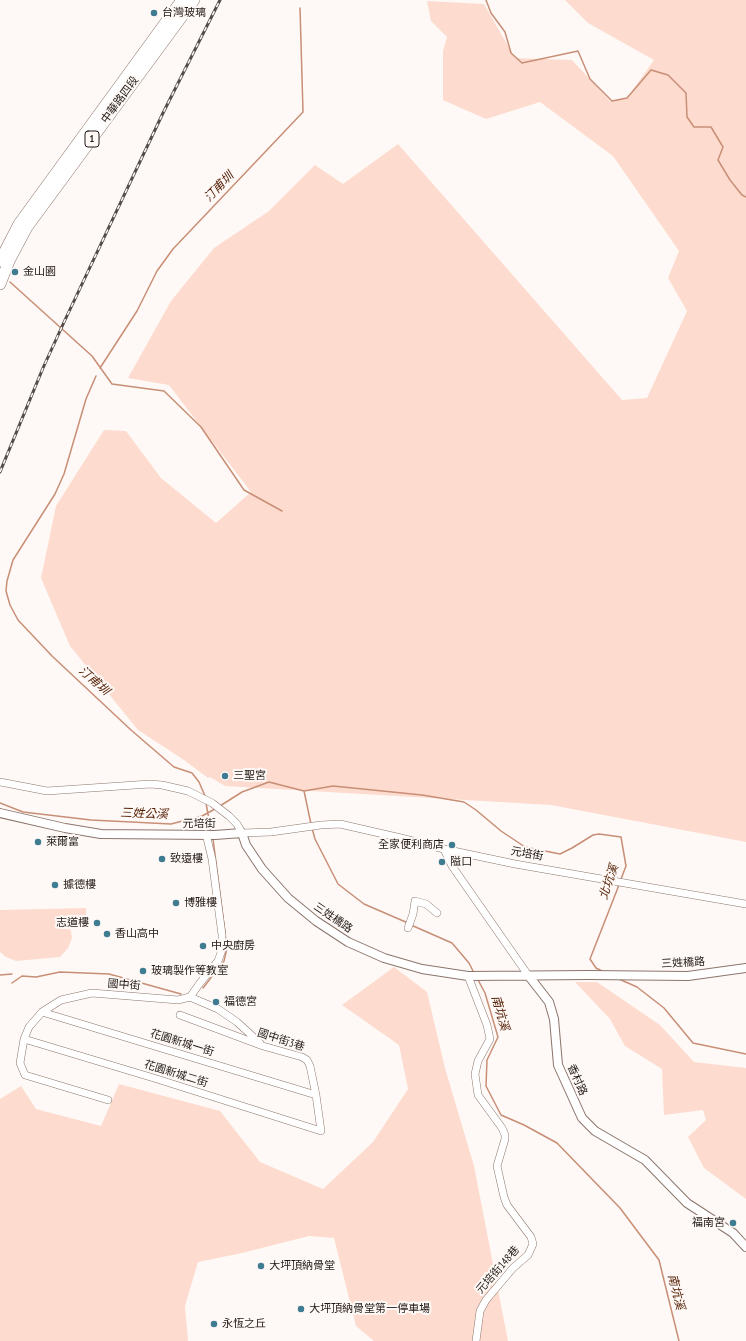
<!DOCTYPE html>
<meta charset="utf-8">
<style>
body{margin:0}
canvas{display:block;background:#fef9f6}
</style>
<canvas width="746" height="1341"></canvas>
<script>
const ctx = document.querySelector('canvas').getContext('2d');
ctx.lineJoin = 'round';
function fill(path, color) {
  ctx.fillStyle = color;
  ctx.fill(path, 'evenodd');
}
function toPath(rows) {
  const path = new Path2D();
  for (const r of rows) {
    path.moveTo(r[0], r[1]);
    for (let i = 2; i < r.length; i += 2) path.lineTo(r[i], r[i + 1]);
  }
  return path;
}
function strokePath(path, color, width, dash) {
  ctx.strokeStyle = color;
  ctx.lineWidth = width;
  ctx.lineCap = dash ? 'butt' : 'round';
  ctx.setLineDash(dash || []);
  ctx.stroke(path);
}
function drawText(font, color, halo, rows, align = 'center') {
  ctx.font = font + ' "PT Sans Narrow","Noto Sans TC",sans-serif';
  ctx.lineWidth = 4;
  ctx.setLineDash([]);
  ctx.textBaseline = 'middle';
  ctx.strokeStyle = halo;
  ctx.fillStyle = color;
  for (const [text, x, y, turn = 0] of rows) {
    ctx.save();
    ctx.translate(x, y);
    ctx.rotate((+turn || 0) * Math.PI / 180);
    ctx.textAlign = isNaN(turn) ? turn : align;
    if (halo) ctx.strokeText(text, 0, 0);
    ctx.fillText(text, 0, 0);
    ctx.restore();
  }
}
const green = toPath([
 [565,0,746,0,746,842,551,805,225,786,210,777,208,778,184,760,138,730,70,646,41,578,56,506,104,430,126,431,161,478,216,523,251,492,169,385,128,378,171,301,214,248,269,211,315,165,343,184,398,144,622,400,647,398,687,311,668,278,679,251,613,156,540,102,486,119,443,100,443,51,447,37,431,21,427,1,484,4,515,58,572,60,610,101,627,98,654,60,588,23],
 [86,908,86,919,65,919,71,931,72,938,68,948,60,957,16,961,6,957,0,952,0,910],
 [394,967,427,992,445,1068,474,1166,508,1341,374,1341,356,1326,334,1238,309,1236,242,1253,198,1262,185,1306,188,1341,0,1341,0,1099,21,1086,36,1109,101,1126,119,1084,220,1111,260,1162,323,1189,373,1142,408,1089,399,1045,342,1005],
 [575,982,597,982,660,1025,694,1062,746,1068,746,1199,704,1168,688,1137,706,1120,703,1110,664,1115,662,1069,625,1046,610,1019]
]);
const stream = toPath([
 [486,0,491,13,505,32,511,53,522,63,578,51,590,79,612,101,627,98,651,70,668,75,686,93,687,117,694,127,711,127,723,147,718,160,730,180,742,195,746,197],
 [10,282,92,356,112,384,164,391,201,427,244,490,282,511],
 [100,368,137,311,157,271,173,249,303,112,300,8],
 [96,376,86,399,64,474,55,494,13,560,7,581,6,591,10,605,18,620,52,656,131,730,174,767,192,773,199,782,205,796],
 [304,791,311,824],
 [0,803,23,812,91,820,171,824,202,816,215,809],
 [206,803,211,831],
 [220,806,242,792,269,782,304,791,333,786,422,795,464,802,476,810,501,831,525,847,560,854,572,848,593,835,599,834,621,837,626,866,621,879],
 [312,828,315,839,338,884,364,904,408,923],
 [411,925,452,943,469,963,474,973],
 [604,972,596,968,590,959,619,885],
 [0,975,12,974],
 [477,978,485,993,498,1037,487,1060,486,1086,501,1115,524,1125,557,1143,620,1208,659,1260,679,1341],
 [619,979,637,987,664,1008,693,1043,746,1054],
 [12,983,22,976,36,977,60,972,109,974,181,994],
 [203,988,224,961,227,948,213,839]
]);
const minor = toPath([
 [0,782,47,791,150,784,162,785,188,791,212,803,229,816,237,824,242,833,271,832,321,825,340,824,401,838,444,849,515,864,746,904],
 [444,849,452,866,528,975],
 [408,928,413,914,415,901,426,904,437,913],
 [468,976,487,1025,490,1039,478,1061,475,1074,478,1095,502,1128,505,1135,505,1139,497,1166,504,1197,507,1205,531,1237,533,1244,528,1255,513,1268,486,1300,480,1311,476,1341],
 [190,997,218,1009,237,1022,260,1043],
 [42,1012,316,1095],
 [24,1039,157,1079,321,1131,316,1095,310,1066,307,1060,302,1057,263,1046,180,1015],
 [108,1100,25,1075,20,1063,24,1039,29,1027,42,1012,61,1000,92,993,178,1000,190,997,200,983,218,961,222,950,222,935,212,859,206,834]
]);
const tertiary = toPath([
 [0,813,65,828,101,834,215,835,242,833,246,845,262,869,288,898,316,921,348,942,384,958,422,969,468,976,589,975,688,976,746,968],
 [528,975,549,1002,554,1019,558,1065,582,1118,595,1131,645,1160,687,1203,733,1233,746,1247]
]);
const primary = toPath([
 [0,261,19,224,182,0],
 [0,284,9,261,27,227,194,0]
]);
const rail = toPath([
 [0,472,43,368,65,320,163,113,220,0]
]);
const markers = [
 [154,13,4,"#3f7c92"],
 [15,272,4,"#3f7c92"],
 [225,776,4,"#3f7c92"],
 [38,842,4,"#3f7c92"],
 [452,845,4,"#3f7c92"],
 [162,859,4,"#3f7c92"],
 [442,862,4,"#3f7c92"],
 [55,885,4,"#3f7c92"],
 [176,903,4,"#3f7c92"],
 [97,923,4,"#3f7c92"],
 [107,934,4,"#3f7c92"],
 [203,946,4,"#3f7c92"],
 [143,971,4,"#3f7c92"],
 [216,1002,4,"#3f7c92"],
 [733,1223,4,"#3f7c92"],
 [261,1266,4,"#3f7c92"],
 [301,1309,4,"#3f7c92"],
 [214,1324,4,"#3f7c92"]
];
const shields = [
 [92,139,14]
];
const shieldNames = [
 ["1",92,139]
];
const poiNames = [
 ["台灣玻璃",162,13],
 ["金山園",23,272],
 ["三聖宮",233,776],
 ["萊爾富",46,842],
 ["全家便利商店",444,845,"right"],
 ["致遠樓",170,859],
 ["隘口",450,862],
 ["據德樓",63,885],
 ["博雅樓",184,903],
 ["志道樓",89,923,"right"],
 ["香山高中",115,934],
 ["中央廚房",211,946],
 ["玻璃製作等教室",151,971],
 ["福德宮",224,1002],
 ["福南宮",725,1223,"right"],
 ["大坪頂納骨堂",269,1266],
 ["大坪頂納骨堂第一停車場",309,1309],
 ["永恆之丘",222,1324]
];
const streetNames = [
 ["中華路四段",120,100,-54],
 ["元培街",199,824],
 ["元培街",527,854,10],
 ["三姓橋路",333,918,34],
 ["三姓橋路",683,963,-3],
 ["國中街",124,985,5],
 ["國中街3巷",281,1040,18],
 ["花園新城一街",182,1043,17],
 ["花園新城二街",176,1074,17],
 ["香村路",577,1080,66],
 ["元培街148巷",498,1270,-49]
];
const waterNames = [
 ["汀甫圳",219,187,-46],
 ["汀甫圳",94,681,42],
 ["三姓公溪",144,814,2],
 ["北坑溪",609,882,-71],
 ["南坑溪",500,1013,74],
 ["南坑溪",676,1292,76]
];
fill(green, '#fddccf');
strokePath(stream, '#c88e76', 1.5);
strokePath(minor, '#8c756c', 8);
strokePath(tertiary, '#8c756c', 10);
strokePath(primary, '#8c756c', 12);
strokePath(minor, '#fff', 7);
strokePath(tertiary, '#fff', 8);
strokePath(primary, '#fff', 11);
strokePath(rail, '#544c48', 3);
strokePath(rail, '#fef9f6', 1.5, [4.5]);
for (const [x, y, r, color] of markers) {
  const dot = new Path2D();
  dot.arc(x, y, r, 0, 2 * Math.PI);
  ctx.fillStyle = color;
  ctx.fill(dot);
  strokePath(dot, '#fef9f6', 1.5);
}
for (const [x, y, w] of shields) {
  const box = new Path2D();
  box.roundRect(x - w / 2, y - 8, w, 16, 3);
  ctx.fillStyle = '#fef9f6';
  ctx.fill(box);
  strokePath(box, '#211814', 1);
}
drawText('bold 10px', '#211814', null, shieldNames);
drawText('11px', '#211814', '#fef9f6', poiNames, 'left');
drawText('11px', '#211814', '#fef9f6', streetNames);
drawText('italic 12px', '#521d02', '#fef9f6', waterNames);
</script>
